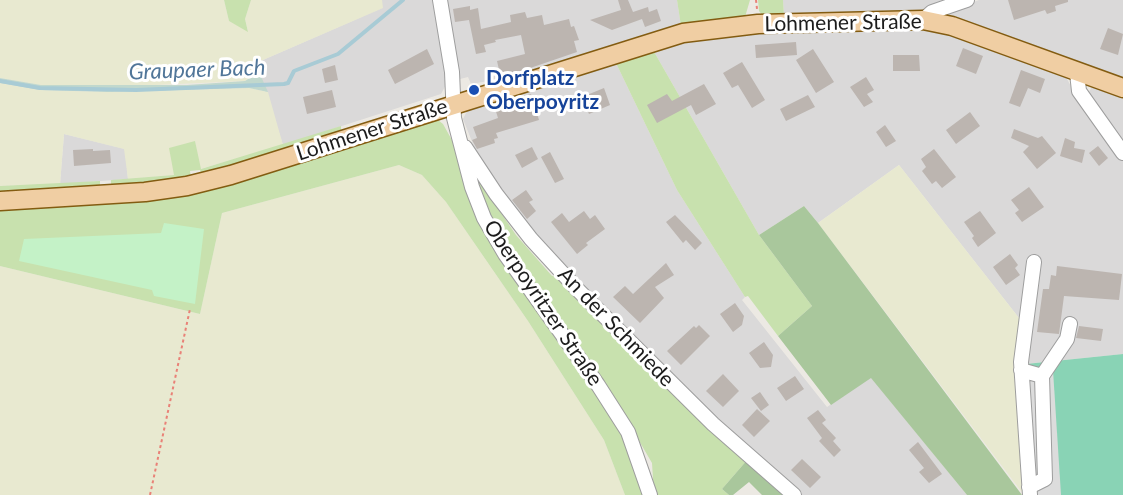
<!DOCTYPE html>
<meta charset="utf-8">
<style>
body{margin:0}
canvas{display:block;background:#ece9e3}
</style>
<canvas width="1123" height="495"></canvas>
<script>
const ctx = document.querySelector('canvas').getContext('2d');
ctx.lineJoin = 'round';
function fillPath(path, color) { ctx.fillStyle = color; ctx.fill(path, 'evenodd'); }
const poly = rows => new Path2D(rows.map(r => 'M' + r).join(''));
function trace(path, color, width, dash) { ctx.strokeStyle = color; ctx.lineWidth = width; ctx.lineCap = dash ? 'butt' : 'round'; ctx.setLineDash(dash || []); ctx.stroke(path); }
function label(font, color, halo, rows, align = 'center') {
  ctx.font = font + ' Lato,sans-serif'; ctx.lineWidth = 6; ctx.setLineDash([]); ctx.textBaseline = 'middle'; ctx.strokeStyle = halo; ctx.fillStyle = color; for (const [text, x, y, turn = 0] of rows) {
    ctx.save(); ctx.translate(x, y); ctx.rotate((+turn || 0) * Math.PI / 180); ctx.textAlign = isNaN(turn) ? turn : align; if (halo) ctx.strokeText(text, 0, 0); ctx.fillText(text, 0, 0); ctx.restore();
  }
}
const residential = poly([
 [382,0,677,0,681,26,496,84,494,80,471,84,468,77,460,79,458,70,446,72,447,83,441,94,283,145,256,63,382,8],
 [783,0,949,0,914,13,784,16],
 [979,0,1123,0,1123,83,945,17,943,14],
 [792,29,928,29,952,33,1066,77,1076,96,1088,93,1092,87,1123,97,1123,354,1026,364,1029,321,1019,318,899,165,818,223,804,206,759,235,653,50,684,39],
 [615,61,677,190,745,297,742,300,827,407,871,377,967,495,800,495,690,396,537,240,481,164,463,119,467,111],
 [64,134,125,149,128,179,60,184]
]);
const farmland = poly([
 [0,0,224,0,229,21,248,31,245,19,251,0,382,0,383,8,256,63,259,72,245,81,110,87,41,85,0,78],
 [0,83,40,90,108,92,249,88,268,92,283,145,200,169,195,141,174,175,128,179,124,149,64,134,60,184,0,186],
 [399,165,422,175,446,202,528,321,604,440,625,495,0,495,0,266,200,314,222,213],
 [899,165,1019,318,1017,364,1024,495,818,223]
]);
const grass = poly([
 [224,0,251,0,245,19,248,32,229,21],
 [677,0,750,0,745,17,681,26],
 [758,0,783,0,784,16,763,16,759,11],
 [653,50,759,235,812,306,778,336,748,296,745,297,677,190,615,61],
 [428,119,438,120,443,124,458,151,469,191,625,435,646,495,625,495,604,440,528,321,446,202,422,175,399,165,222,213,200,314,0,266,0,208,149,198],
 [341,126,341,133,202,175,200,170,190,171,191,178,111,187,111,180,174,175,169,148,195,141,201,169],
 [470,159,483,186,516,235,552,276,558,275,748,459,722,489,729,495,654,495,652,463,631,427,508,251,476,185],
 [100,181,100,188,0,194,0,186]
]);
const forest = poly([
 [804,206,818,223,1022,495,967,495,871,378,831,405,778,336,812,306,759,235],
 [748,459,788,495,762,495,749,482,733,495,729,495,722,489]
]);
const wetland = poly([
 [259,72,268,92,249,88,108,92,40,90,0,83,0,78,41,85,187,85,245,81]
]);
const park = poly([
 [164,223,204,229,195,304,154,296,152,290,19,261,24,239,161,233]
]);
const pitch = poly([
 [1123,354,1123,495,1035,495,1026,364]
]);
const parking = poly([
 [1053,370,1061,495,1037,495,1029,372]
]);
const stream = poly([
 [0,81,40,88,136,90,284,84,288,83,294,71,338,54,403,0]
]);
const building = poly([
 [618,0,628,0,633,12,648,7,649,12,657,9,661,21,645,27,642,19,612,30,590,20,621,10],
 [1008,0,1068,0,1068,2,1055,6,1056,11,1047,14,1045,10,1014,20],
 [470,6,470,10,478,8,481,29,511,22,510,15,525,12,527,18,542,15,544,25,569,19,571,27,574,26,579,40,574,41,577,52,501,78,497,61,525,54,521,35,495,40,496,42,484,45,486,52,476,54,469,20,455,22,453,9],
 [1108,28,1123,34,1118,55,1100,49],
 [796,42,797,55,756,58,755,45],
 [963,48,983,56,976,74,956,66],
 [427,49,434,64,395,84,388,70],
 [813,49,834,82,816,93,796,60],
 [893,55,919,55,920,71,893,71],
 [742,62,765,100,752,108,738,85,732,88,723,73],
 [335,65,338,80,325,83,322,69],
 [1021,70,1045,79,1040,93,1028,88,1020,107,1009,103],
 [866,77,874,90,867,94,873,102,864,107,850,87],
 [704,84,716,104,696,115,691,105,657,123,647,105,667,94,672,101],
 [604,88,610,105,589,114,582,97],
 [332,90,336,107,307,114,303,97],
 [531,94,539,120,496,133,498,138,494,139,495,143,477,149,472,140,477,138,473,127,498,118,494,105],
 [808,95,815,107,786,121,780,109],
 [970,112,980,126,956,144,946,130],
 [885,125,896,141,886,147,876,132],
 [1014,129,1038,138,1042,136,1056,153,1037,169,1023,152,1029,146,1011,138],
 [1065,138,1075,142,1074,148,1085,150,1082,163,1060,156],
 [1098,146,1108,158,1099,166,1089,153],
 [532,147,538,159,522,168,515,155],
 [93,149,93,151,110,150,111,163,74,166,73,150],
 [934,149,956,177,942,188,936,181,932,184,922,171,926,167,921,159],
 [550,152,564,179,555,183,541,157],
 [1029,187,1044,207,1022,222,1015,213,1019,210,1011,200],
 [526,190,533,200,529,202,536,211,527,219,512,200],
 [584,211,590,219,595,215,605,229,586,243,588,245,577,254,551,222,562,213,569,222],
 [980,211,996,233,978,247,972,238,974,236,964,222],
 [675,215,702,243,695,250,686,240,683,243,666,222],
 [1010,254,1018,265,1015,268,1020,275,1006,285,993,267],
 [666,263,674,275,655,287,664,298,640,323,613,297,625,286,633,294],
 [1057,266,1122,274,1119,300,1064,296,1059,334,1037,332,1043,289,1049,289,1051,275,1056,276],
 [735,303,744,316,742,325,733,332,720,314],
 [699,325,710,336,681,365,667,351,694,326,696,328],
 [1079,326,1103,329,1101,341,1076,338],
 [764,342,773,355,771,367,760,368,749,353],
 [723,374,739,391,723,407,706,391],
 [795,376,804,389,786,401,777,388],
 [760,392,769,405,761,411,751,398],
 [757,409,770,421,754,437,742,425],
 [818,410,826,420,822,423,836,438,833,441,841,450,834,457,819,441,822,438,807,418],
 [918,442,942,474,929,483,919,472,924,468,909,450],
 [802,459,821,477,810,488,791,470]
]);
const path = poly([
 [756,0,757,9],
 [150,495,190,309]
]);
const minor = poly([
 [440,0,452,72,454,118,472,187,484,218,505,254,598,385,628,432,650,495],
 [923,20,932,12,967,0],
 [1077,73,1079,91,1123,153],
 [465,147,496,194,531,239,578,290,713,424,794,495],
 [1021,370,1042,376,1045,479,1029,487],
 [1042,376,1067,339,1070,324],
 [1030,495,1021,362,1034,262]
]);
const major = poly([
 [0,201,145,192,187,186,231,175,683,33,758,24,923,20,952,26,1123,88]
]);
const markers = [
 [474,90,6,"#1a4fb4"]
];
const streetNames = [
 ["Lohmener Straße",843,23,-1],
 ["Lohmener Straße",372,130,-18],
 ["Oberpoyritzer Straße",543,303,56],
 ["An der Schmiede",616,327,46]
];
const transitNames = [
 ["Dorfplatz",486,78],
 ["Oberpoyritz",486,102]
];
const waterNames = [
 ["Graupaer Bach",197,70,-2]
];
fillPath(residential, '#dad9d9');
fillPath(farmland, '#e8e9d0');
fillPath(grass, '#c8e1ae');
fillPath(forest, '#a9c79c');
fillPath(wetland, '#c1d8cd');
fillPath(park, '#c4f2c7');
fillPath(pitch, '#89d3b5');
fillPath(parking, '#dcdcdc');
trace(stream, '#a8cbd5', 4);
fillPath(building, '#bcb5b0');
trace(minor, '#9d9d9d', 16);
trace(major, '#835c11', 21);
trace(path, '#e98177', 2, [3, 3]);
trace(minor, '#fff', 14);
trace(major, '#f0cea3', 18);
for (const [x, y, r, color] of markers) { const dot = new Path2D(); dot.arc(x, y, r, 0, 2 * Math.PI); ctx.fillStyle = color; ctx.fill(dot); trace(dot, '#fff', 2); }
label('21px', '#1c1c1c', '#fff', streetNames);
label('bold 21px', '#164399', '#fff', transitNames, 'left');
label('italic 22px', '#517699', '#fff', waterNames);
</script>
